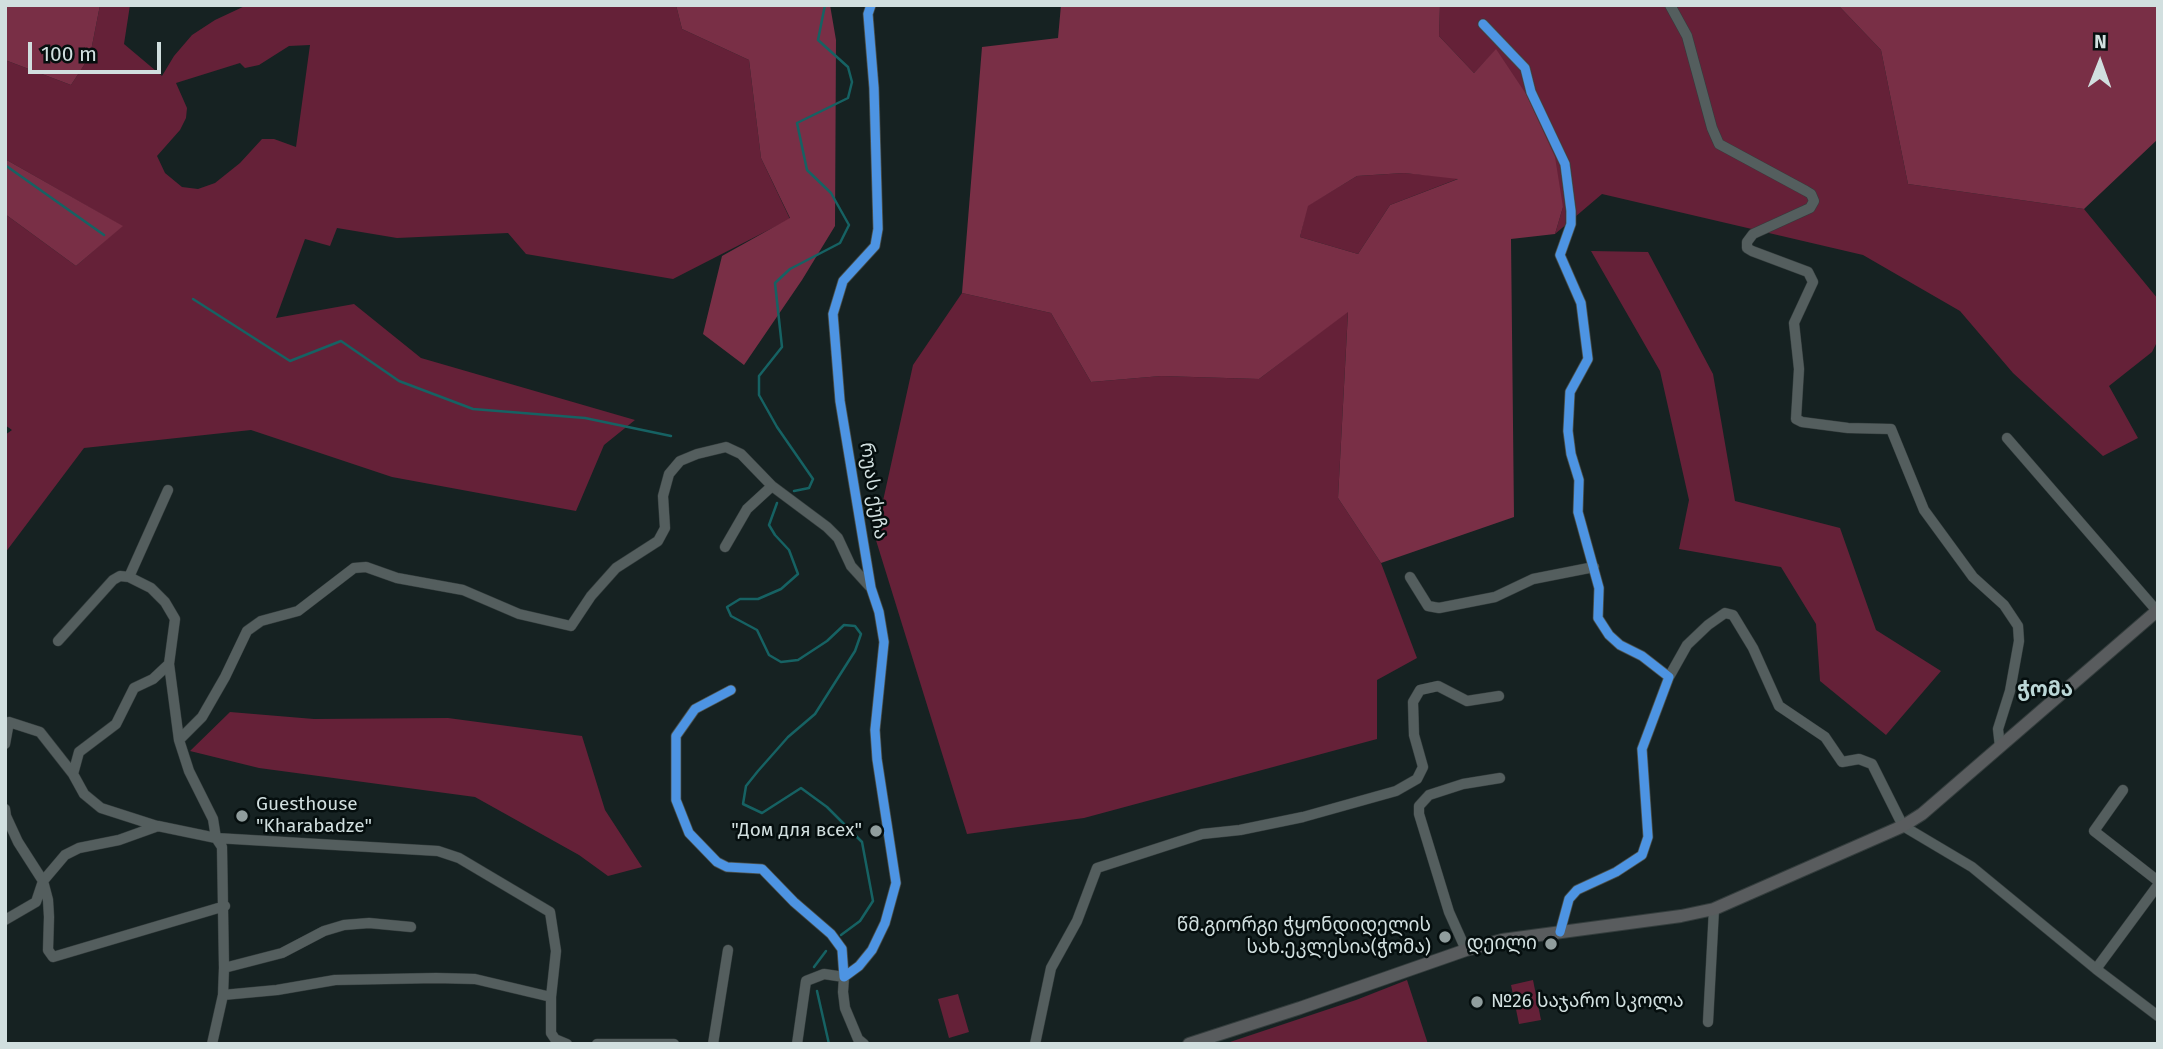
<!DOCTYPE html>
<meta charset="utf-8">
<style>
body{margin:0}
#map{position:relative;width:2163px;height:1049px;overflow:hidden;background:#162222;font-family:"Fira Sans",sans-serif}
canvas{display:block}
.frame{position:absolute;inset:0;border:7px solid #d1dfdf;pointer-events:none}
.north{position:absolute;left:2065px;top:28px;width:70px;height:70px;-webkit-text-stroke:5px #050e0e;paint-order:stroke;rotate:1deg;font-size:19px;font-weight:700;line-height:28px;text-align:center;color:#d1dfdf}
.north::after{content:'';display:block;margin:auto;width:24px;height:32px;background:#d1dfdf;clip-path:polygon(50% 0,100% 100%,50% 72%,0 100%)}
.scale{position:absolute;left:28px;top:42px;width:133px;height:32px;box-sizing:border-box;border:4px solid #d1dfdf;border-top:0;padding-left:9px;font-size:21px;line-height:24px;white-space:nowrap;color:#d1dfdf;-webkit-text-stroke:5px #050e0e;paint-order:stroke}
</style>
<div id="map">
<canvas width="2163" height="1049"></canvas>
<div class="frame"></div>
<div class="north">N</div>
<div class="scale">100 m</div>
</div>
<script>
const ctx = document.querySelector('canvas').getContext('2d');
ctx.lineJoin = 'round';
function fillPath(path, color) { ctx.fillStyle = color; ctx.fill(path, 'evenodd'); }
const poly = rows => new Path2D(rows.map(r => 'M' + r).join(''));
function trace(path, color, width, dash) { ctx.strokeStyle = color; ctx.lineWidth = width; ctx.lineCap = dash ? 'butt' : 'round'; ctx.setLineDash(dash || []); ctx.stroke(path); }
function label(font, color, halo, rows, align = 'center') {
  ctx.font = font + ' "Fira Sans","Noto Sans Georgian",sans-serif'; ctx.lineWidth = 5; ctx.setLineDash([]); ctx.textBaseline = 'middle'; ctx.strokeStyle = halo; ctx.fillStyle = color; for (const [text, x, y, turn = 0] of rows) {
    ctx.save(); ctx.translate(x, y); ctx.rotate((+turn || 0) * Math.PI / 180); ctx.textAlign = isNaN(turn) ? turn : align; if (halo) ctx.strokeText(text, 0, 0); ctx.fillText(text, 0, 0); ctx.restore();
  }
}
const green = poly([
 [100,5,130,5,124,44,162,76,174,56,192,35,215,20,247,5,676,5,682,29,749,60,761,158,790,219,673,279,526,254,508,233,397,238,337,228,330,246,305,239,276,318,354,304,421,358,635,420,604,445,576,511,392,477,251,430,84,448,5,553,5,435,12,430,5,425,5,214,76,266,122,226,5,159,5,60,71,85,90,56],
 [310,45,296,147,274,139,262,139,240,163,215,183,198,189,182,187,165,173,157,156,180,130,186,118,187,108,176,83,240,63,245,68,259,65,289,46],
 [1440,5,1838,5,1881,50,1908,184,2084,209,2158,299,2158,340,2152,352,2109,386,2138,438,2103,456,2013,373,1960,311,1863,255,1602,194,1555,234,1563,207,1496,50,1474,73,1439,36],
 [1404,173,1460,178,1390,205,1358,254,1300,237,1307,206,1357,176],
 [1591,251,1648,252,1713,374,1735,501,1840,528,1876,630,1941,671,1886,735,1820,681,1816,624,1781,567,1679,549,1689,500,1660,371],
 [962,293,1051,313,1091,382,1161,376,1259,379,1348,311,1338,498,1381,563,1417,658,1377,680,1377,739,1084,818,967,834,875,537,913,365],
 [230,712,314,719,448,718,582,736,605,810,642,867,608,876,579,855,475,797,259,768,190,751],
 [1407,980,1428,1044,1224,1044,1356,1000],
 [1533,980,1541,1020,1519,1024,1511,985],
 [958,994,969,1032,949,1038,938,999]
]);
const forest = poly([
 [5,5,100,5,90,56,71,85,5,60],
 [676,5,830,5,836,40,835,226,802,280,744,365,703,334,722,256,790,218,761,158,749,60,682,29],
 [1061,5,1440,5,1439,36,1474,73,1496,49,1526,94,1555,157,1563,207,1555,234,1511,239,1514,517,1381,563,1338,498,1348,312,1259,379,1161,376,1091,382,1051,313,962,293,982,47,1058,38],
 [1404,173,1458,179,1390,205,1358,254,1300,237,1308,206,1357,176],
 [1838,5,2158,5,2158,139,2084,209,1908,184,1881,50],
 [5,159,123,226,76,266,5,214]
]);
const stream = poly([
 [5,165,104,235],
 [193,299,290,361,341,341,399,381,473,409,585,418,671,436],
 [794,491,809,488,813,479,777,427,759,395,759,376,782,347,775,283,790,269,840,243,849,225,831,193,807,170,797,123,848,98,852,82,848,67,818,40,825,5],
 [777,503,769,525,775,535,789,550,798,574,781,589,758,599,740,599,727,607,731,616,757,630,769,655,781,662,798,660,827,641,844,625,855,626,861,634,855,651,815,714,788,737,758,771,746,786,743,804,762,813,801,788,827,807,862,842,873,901,860,921,841,935],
 [814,967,826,951],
 [817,991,829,1044]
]);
const minor = poly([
 [1670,5,1687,36,1712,128,1719,144,1806,191,1811,194,1814,201,1810,208,1753,234,1747,242,1747,248,1752,251,1808,272,1813,282,1794,323,1799,369,1796,419,1802,422,1848,428,1891,429,1924,510,1973,577,2004,605,2018,626,2019,641,2010,691,1998,729,2000,747],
 [1483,24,1525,68,1531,92,1565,164,1571,211,1571,224,1560,255,1581,303,1588,359,1570,392,1568,431,1571,454,1579,480,1578,512,1599,588,1598,618,1609,635,1620,645,1642,656,1669,677,1642,749,1648,837,1642,855,1616,872,1577,890,1569,899,1560,932],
 [2007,438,2157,611],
 [725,547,747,509,772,486],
 [129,577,151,588,165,602,175,619,169,664,179,740,189,771,213,819,216,838,222,847,224,968,223,995,212,1044],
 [1410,577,1428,606,1439,608,1495,597,1533,579,1594,567],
 [58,641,113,580,120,576,129,577,168,490],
 [1669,677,1687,645,1708,625,1725,613,1733,615,1753,648,1779,706,1825,737,1842,762,1859,759,1872,764,1903,826,1972,867,2096,969,2158,1016],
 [731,690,695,709,676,736,676,800,689,833,717,862,727,867,762,869,794,902,831,934,842,949,844,977,859,966,872,950,885,923,896,883,877,759,875,730,884,642,879,612,871,588,840,401,833,314,843,281,875,246,878,229,874,88,868,14,871,5],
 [179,740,202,717,225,677,247,631,261,621,298,611,354,568,366,567,397,578,463,590,519,614,571,626,591,596,616,568,658,541,665,528,663,496,669,474,680,461,697,454,726,447,741,454,772,486,827,527,838,538,851,566,871,588],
 [5,744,9,722,40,732,73,774,84,794,101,808,157,826],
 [73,774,79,752,116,724,134,688,153,679,169,664],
 [2123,790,2094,831,2158,881],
 [5,809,6,816,18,842,43,881,48,900,49,917,48,950,53,957,225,906],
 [5,920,36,902,43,881,65,855,79,848,119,840,158,826,216,838,438,851,459,858,550,912,556,951,551,997,551,1033,555,1039,567,1044],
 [1466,950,1449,912,1419,814,1419,806,1429,795,1463,784,1500,778],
 [224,968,282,953,324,931,344,925,369,923,411,927],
 [2096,969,2158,885],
 [223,995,277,990,335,980,436,978,475,979,551,997],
 [1708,1022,1714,909],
 [597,1044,674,1044],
 [713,1044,728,950],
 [797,1044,806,981,824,974,844,977,843,992,845,1008,858,1039,864,1044],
 [1035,1044,1051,968,1077,921,1097,868,1202,834,1240,830,1303,817,1396,791,1417,779,1423,767,1414,735,1413,702,1420,690,1438,686,1467,701,1499,696]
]);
const major = poly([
 [1189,1044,1300,1008,1466,950,1502,940,1681,916,1714,909,1903,826,1922,814,2158,610]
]);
const cycleway = poly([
 [1483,24,1525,68,1531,92,1565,164,1571,211,1571,224,1560,255,1581,303,1588,359,1570,392,1568,431,1571,454,1579,480,1578,512,1599,588,1598,618,1609,635,1620,645,1642,656,1669,677,1642,749,1648,837,1642,855,1616,872,1577,890,1569,899,1560,932],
 [731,690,695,709,676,736,676,800,689,833,717,862,727,867,762,869,794,902,831,934,842,949,844,977,859,966,872,950,885,923,896,883,877,759,875,730,884,642,879,612,871,588,840,401,833,314,843,281,875,246,878,229,874,88,868,14,871,5]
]);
const markers = [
 [242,816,7,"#909d9d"],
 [876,831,7,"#909d9d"],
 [1445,937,7,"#909d9d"],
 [1551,944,7,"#909d9d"],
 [1477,1002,7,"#909d9d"]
];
const streetNames = [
 ["რუას ქუჩა",873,491,81]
];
const poiNames = [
 ["Guesthouse",256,805,"left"],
 ["\"Kharabadze\"",256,827,"left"],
 ["\"Дом для всех\"",862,831],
 ["წმ.გიორგი ჭყონდიდელის",1431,926],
 ["სახ.ეკლესია(ჭომა)",1431,948],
 ["დეილი",1537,944],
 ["№26 საჯარო სკოლა",1491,1002,"left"]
];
const neighbourhoodNames = [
 ["ჭომა",2045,690]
];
fillPath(green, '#652138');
fillPath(forest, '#792f46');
trace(stream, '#166263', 2.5);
trace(minor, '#343d3d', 11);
trace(major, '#343d3d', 14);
trace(minor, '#545e5e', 10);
trace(major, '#595c5e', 12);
trace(cycleway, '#4d94e3', 9);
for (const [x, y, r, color] of markers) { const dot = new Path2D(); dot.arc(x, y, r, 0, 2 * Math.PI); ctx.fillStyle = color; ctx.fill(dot); trace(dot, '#050e0e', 2.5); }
label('19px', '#d1dfdf', '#050e0e', streetNames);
label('19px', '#d1dfdf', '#050e0e', poiNames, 'right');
label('bold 21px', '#bbd6d6', '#050e0e', neighbourhoodNames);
</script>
